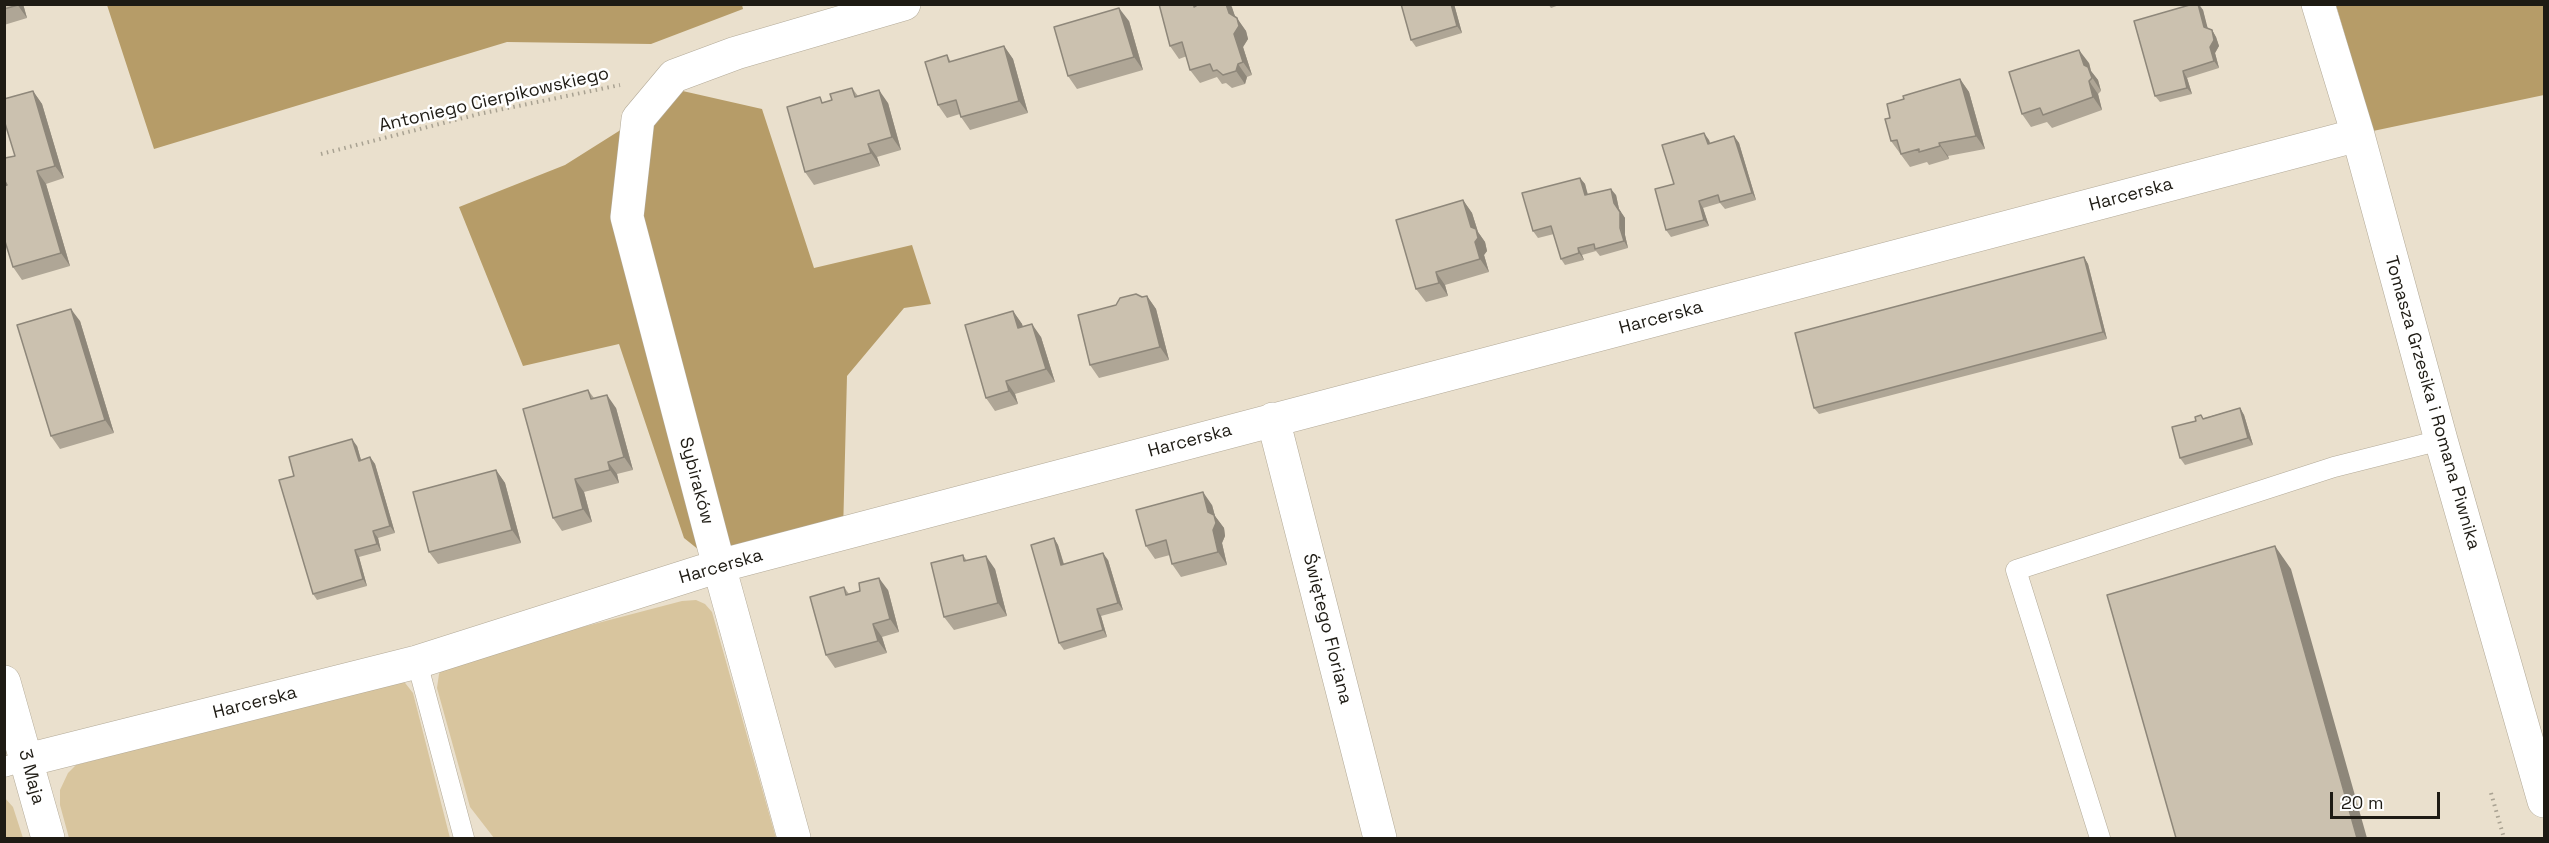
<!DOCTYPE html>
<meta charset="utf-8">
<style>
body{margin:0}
#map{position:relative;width:2549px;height:843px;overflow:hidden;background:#eae0cd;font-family:"Space Grotesk",sans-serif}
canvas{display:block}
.frame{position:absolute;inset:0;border:6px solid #1e1b14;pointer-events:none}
.scale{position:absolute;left:2330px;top:792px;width:110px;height:27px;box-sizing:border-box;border:3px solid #1e1b14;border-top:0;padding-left:8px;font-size:18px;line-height:21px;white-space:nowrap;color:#1e1b14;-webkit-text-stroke:4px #fff;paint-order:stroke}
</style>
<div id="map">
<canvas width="2549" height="843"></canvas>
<div class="frame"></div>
<div class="scale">20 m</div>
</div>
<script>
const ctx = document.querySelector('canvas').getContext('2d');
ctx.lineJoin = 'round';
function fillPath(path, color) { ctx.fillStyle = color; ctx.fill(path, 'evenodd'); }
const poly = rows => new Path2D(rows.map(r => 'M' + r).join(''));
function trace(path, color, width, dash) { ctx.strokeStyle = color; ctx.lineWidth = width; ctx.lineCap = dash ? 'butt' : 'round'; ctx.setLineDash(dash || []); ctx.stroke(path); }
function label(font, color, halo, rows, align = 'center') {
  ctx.font = font + ' "Space Grotesk",sans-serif'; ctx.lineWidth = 5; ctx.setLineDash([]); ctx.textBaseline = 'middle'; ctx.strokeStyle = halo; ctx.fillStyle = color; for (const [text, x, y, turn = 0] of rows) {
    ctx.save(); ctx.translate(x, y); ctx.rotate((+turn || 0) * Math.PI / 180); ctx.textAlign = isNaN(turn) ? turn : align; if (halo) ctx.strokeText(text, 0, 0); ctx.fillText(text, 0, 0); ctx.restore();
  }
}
const green = poly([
 [696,600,705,604,712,612,776,838,494,838,470,807,437,688,439,674,445,663,682,601],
 [402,679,413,693,450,838,69,838,60,805,60,790,68,773,76,765],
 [4,797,13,807,23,838,6,838]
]);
const forest = poly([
 [742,5,743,9,651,44,507,42,154,149,107,5],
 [2336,5,2544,5,2544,95,2373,131],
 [665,87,762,109,814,268,912,245,931,304,904,308,847,376,843,533,719,566,684,538,619,344,523,366,459,207,565,165,638,119]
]);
const path = poly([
 [321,154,479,114,620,85],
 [2491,793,2504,838]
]);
const lane = poly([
 [417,662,464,838],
 [4,767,27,760],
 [2100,838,2016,570,2334,467,2441,440]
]);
const street = poly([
 [2318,4,2358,135,2441,440,2544,801],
 [1273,419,1380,838],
 [4,682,48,838],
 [27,760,417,662,719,566,2358,135],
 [794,838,719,566,627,217,638,119,674,76,736,53,904,4]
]);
const wall = poly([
 [4,4,23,4,27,18,4,25],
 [1159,4,1230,4,1236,18,1246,31,1248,39,1243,47,1252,75,1247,77,1245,84,1232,88,1226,83,1222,84,1217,77,1200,83,1190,70,1187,56,1179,59,1170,46],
 [1454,4,1462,33,1416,47,1411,40],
 [1548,4,1562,4,1551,8],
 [2193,4,2199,4,2203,10,2207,28,2212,30,2216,37,2219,46,2215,53,2219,68,2187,78,2192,94,2160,102,2155,96],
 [1129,21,1143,70,1077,89,1068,76],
 [1004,46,1013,59,1028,113,970,130,961,117,960,114,947,118,938,105,947,55,951,62],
 [2089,63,2091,71,2098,80,2101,91,2098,94,2102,110,2052,128,2047,122,2031,127,2022,114],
 [1960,79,1969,92,1985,149,1948,156,1949,159,1929,165,1927,162,1910,167,1891,141,1890,118,1904,99],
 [852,88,858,96,888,103,901,150,877,157,880,166,814,185,805,172,824,102,832,100],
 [33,91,42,104,64,178,46,184,70,266,22,280,13,267,7,185],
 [1734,136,1739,143,1756,200,1725,209,1720,203,1703,208,1709,226,1671,237,1666,230,1674,184,1709,140,1710,143],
 [1580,178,1585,184,1587,195,1616,195,1619,209,1625,218,1625,235,1628,248,1600,256,1596,251,1582,255,1584,260,1565,265,1561,259,1554,234,1538,238,1533,231],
 [1463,200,1472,213,1478,232,1485,242,1487,251,1484,255,1489,272,1445,285,1448,296,1426,302,1416,289],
 [2084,257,2088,264,2107,339,1819,414,1814,408],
 [1147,296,1156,309,1169,360,1099,378,1090,365,1142,297],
 [1013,311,1022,324,1023,327,1041,337,1055,382,1015,394,1018,404,995,411,986,398],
 [80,321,114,433,60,449,51,436],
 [588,390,594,398,616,408,633,470,617,474,619,483,584,492,592,522,562,531,553,518],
 [2240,408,2244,415,2253,445,2185,465,2180,458,2204,418],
 [357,446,361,460,370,457,375,464,395,533,378,538,381,551,359,557,367,586,317,600,313,594,294,476],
 [496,470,505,483,521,543,438,564,429,552],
 [1212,505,1215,516,1224,528,1225,536,1222,543,1227,565,1181,577,1172,564,1170,555,1155,559,1146,546],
 [1054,538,1058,545,1064,564,1108,560,1123,610,1101,616,1107,637,1064,650,1059,643],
 [963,555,967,561,995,569,1007,616,954,630,944,617],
 [844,587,849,594,860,591,888,590,899,632,882,637,887,653,835,668,826,655]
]);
const shadedWall = poly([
 [17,4,23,4,27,18],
 [1226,4,1230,4,1232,7,1238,26,1229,13],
 [1451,4,1454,4,1462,33,1457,26],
 [2198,4,2203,10,2209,33,2204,27],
 [1119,8,1129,21,1143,70,1134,57],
 [1237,18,1246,31,1248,39,1243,47,1252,75,1243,62,1234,34],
 [2212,30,2216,37,2219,46,2215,53,2219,68,2214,61,2210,47],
 [1004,46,1013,59,1028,113,1019,101],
 [2079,50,2089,63,2091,71,2098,80,2101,91,2084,65],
 [1238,64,1247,77,1245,84,1236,71],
 [2183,71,2187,78,2192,94,2187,88],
 [1960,79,1969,92,1985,149,1976,136],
 [2089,81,2098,94,2102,110,2093,97],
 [879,90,888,103,901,150,892,137],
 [33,91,42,104,64,178,55,166],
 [1704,133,1709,140,1712,151,1708,144],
 [1734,136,1739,143,1756,200,1752,193],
 [1939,143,1948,156,1949,159,1940,146],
 [868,144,877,157,880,166,871,153],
 [37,171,46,184,70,266,61,253],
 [1580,178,1585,184,1590,202,1585,195],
 [1611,189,1616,195,1619,209,1625,218,1625,235,1628,248,1624,241],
 [1463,200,1472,213,1478,232,1485,242,1487,251,1484,255,1489,272,1480,259],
 [1699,201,1703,208,1709,226,1704,220],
 [1578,248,1582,255,1584,260,1579,253],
 [2084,257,2088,264,2107,339,2103,332],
 [1436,272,1445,285,1448,296,1439,283],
 [1147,296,1156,309,1169,360,1160,347],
 [71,309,80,321,114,433,105,420],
 [1013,311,1022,324,1027,341,1018,328],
 [1032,324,1041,337,1055,382,1046,369],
 [1006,381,1015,394,1018,404,1009,391],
 [607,395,616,408,633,470,624,457],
 [2240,408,2244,415,2253,445,2248,438],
 [352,439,357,446,363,467,359,461],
 [370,457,375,464,395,533,390,526],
 [608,462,617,474,619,483,610,470],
 [496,470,505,483,521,543,512,530],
 [575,479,584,492,592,522,583,509],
 [1203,492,1212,505,1215,516,1224,528,1225,536,1222,543,1227,565,1218,552],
 [373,531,378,538,381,551,377,544],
 [1054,538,1058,545,1066,572,1061,565],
 [2275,546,2291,569,2367,838,2357,838],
 [355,550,359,557,367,586,363,579],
 [1103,553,1108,560,1123,610,1118,603],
 [986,556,995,569,1007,616,998,603],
 [879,578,888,590,899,632,890,619],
 [1097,609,1101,616,1107,637,1103,630],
 [873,624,882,637,887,653,878,641]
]);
const building = poly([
 [4,4,17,4,18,5,4,9,4,4],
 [1159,4,1194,4,1194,7,1199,4,1226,4,1229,13,1237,18,1239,26,1234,34,1243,62,1238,64,1236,71,1223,75,1217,70,1213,71,1210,64,1190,70,1182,42,1170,46,1159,4],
 [1401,4,1451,4,1457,26,1411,40,1401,4],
 [2193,4,2198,4,2204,27,2212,30,2214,40,2210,47,2214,61,2183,71,2187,88,2155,96,2134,21,2193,4],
 [1119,8,1134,57,1068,76,1054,27,1119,8],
 [1004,46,1019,101,961,117,956,100,938,105,925,62,947,55,949,62,1004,46],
 [2079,50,2084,65,2088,67,2092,78,2089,81,2093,97,2043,115,2040,108,2022,114,2009,72,2079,50],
 [1960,79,1976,136,1939,143,1940,146,1919,152,1919,149,1901,154,1897,140,1891,141,1885,119,1890,118,1887,104,1904,99,1903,96,1960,79],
 [852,88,855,97,879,90,892,137,868,144,871,153,805,172,787,107,820,97,822,103,832,100,830,94,852,88],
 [33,91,55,166,37,171,61,253,13,267,4,238,4,186,7,185,4,179,4,161,5,158,15,156,4,120,4,99,33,91],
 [1704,133,1708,144,1734,136,1752,193,1720,202,1718,195,1699,201,1704,220,1666,230,1655,189,1674,184,1662,145,1704,133],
 [1580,178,1585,195,1611,189,1614,203,1620,212,1620,228,1624,241,1595,249,1594,244,1578,248,1579,253,1561,259,1551,226,1533,231,1522,193,1580,178],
 [1463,200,1471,227,1476,229,1478,238,1475,242,1480,259,1436,272,1439,283,1416,289,1396,220,1463,200],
 [2084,257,2103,332,1814,408,1795,333,2084,257],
 [1136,294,1142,297,1147,296,1160,347,1090,365,1078,315,1116,305,1120,298,1136,294],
 [71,309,105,420,51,436,17,325,71,309],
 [1013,311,1018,328,1032,324,1046,369,1006,381,1009,391,986,398,965,325,1013,311],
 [588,390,591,399,607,395,624,457,608,462,610,470,575,479,583,509,553,518,523,409,588,390],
 [2240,408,2248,438,2180,458,2172,427,2196,421,2195,417,2201,415,2203,419,2240,408],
 [352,439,359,461,370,457,390,526,373,531,377,544,355,550,363,579,313,594,279,480,294,476,289,457,352,439],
 [496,470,512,530,429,552,413,492,496,470],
 [1203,492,1208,512,1214,515,1216,523,1213,530,1218,552,1172,564,1166,540,1146,546,1136,510,1203,492],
 [1054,538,1061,565,1103,553,1118,603,1097,609,1103,630,1059,643,1031,545,1054,538],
 [2275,546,2357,838,2176,838,2107,595,2275,546],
 [963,555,964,561,986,556,998,603,944,617,931,563,963,555],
 [879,578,890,619,873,624,878,641,826,655,810,597,844,587,846,595,860,591,859,583,879,578]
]);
const streetNames = [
 ["Antoniego Cierpikowskiego",494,100,-13],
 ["Harcerska",2131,195,-15],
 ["Harcerska",1661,318,-15],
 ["Tomasza Grzesika i Romana Piwnika",2432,403,74],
 ["Harcerska",1190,441,-15],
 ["Sybiraków",696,481,75],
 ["Harcerska",721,567,-16],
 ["Świętego Floriana",1327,629,76],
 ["Harcerska",255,703,-14],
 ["3 Maja",31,777,75]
];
fillPath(green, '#d8c59e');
fillPath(forest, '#b69c68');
trace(lane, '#b3aa98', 21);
trace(street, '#b3aa98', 34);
trace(path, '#a9a292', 4, [1.5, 4.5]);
trace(lane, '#fff', 20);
trace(street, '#fff', 33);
fillPath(wall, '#afa696');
fillPath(shadedWall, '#8e877a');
fillPath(building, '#cbc1af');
trace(building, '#8e877a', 1.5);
label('18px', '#1e1b14', '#fff', streetNames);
</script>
